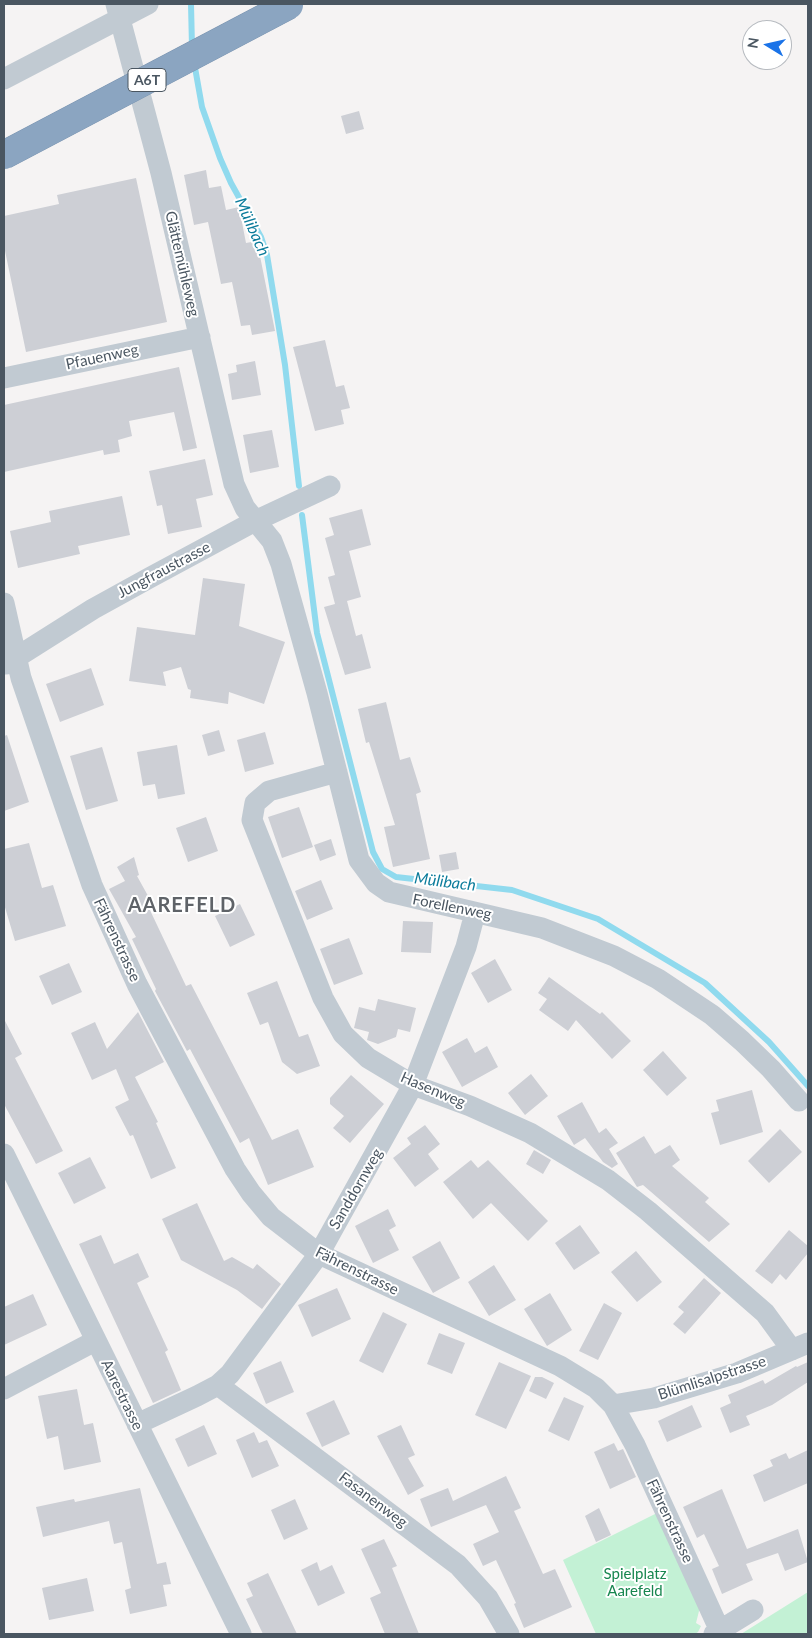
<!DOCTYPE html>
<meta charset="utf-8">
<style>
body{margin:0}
#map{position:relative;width:812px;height:1638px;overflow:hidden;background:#f5f3f3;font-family:Lato,sans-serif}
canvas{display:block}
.frame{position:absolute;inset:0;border:5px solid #4a5661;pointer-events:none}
.north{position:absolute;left:742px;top:20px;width:50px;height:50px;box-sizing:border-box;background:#fff;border:1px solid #b7bbc0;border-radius:50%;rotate:279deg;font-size:14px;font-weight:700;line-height:20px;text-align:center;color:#4a5661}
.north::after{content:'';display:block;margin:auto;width:18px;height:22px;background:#1a73e8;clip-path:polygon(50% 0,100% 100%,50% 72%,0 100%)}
</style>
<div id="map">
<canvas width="812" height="1638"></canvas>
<div class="frame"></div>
<div class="north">N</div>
</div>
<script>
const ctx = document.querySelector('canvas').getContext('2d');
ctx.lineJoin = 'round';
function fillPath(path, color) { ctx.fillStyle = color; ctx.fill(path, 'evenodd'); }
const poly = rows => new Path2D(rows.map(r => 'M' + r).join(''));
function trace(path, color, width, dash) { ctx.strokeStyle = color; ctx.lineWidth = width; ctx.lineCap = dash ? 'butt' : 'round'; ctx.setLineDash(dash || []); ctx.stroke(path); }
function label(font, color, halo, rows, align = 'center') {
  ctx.font = font + ' Lato,sans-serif'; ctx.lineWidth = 4; ctx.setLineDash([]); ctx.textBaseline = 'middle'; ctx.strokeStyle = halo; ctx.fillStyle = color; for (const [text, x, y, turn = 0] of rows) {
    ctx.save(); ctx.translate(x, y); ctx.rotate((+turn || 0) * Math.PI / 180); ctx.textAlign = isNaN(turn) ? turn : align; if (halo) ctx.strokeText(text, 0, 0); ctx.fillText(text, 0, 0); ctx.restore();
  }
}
const green = poly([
 [661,1511,704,1608,699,1611,696,1623,701,1626,698,1632,695,1634,596,1634,563,1560],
 [808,1592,808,1634,741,1634]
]);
const stream = poly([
 [191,4,192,47],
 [194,62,202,107,220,158,231,183,261,237,267,255,285,365,299,486],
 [302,515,317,633,373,852,382,869,396,877,512,890,598,919,705,983,769,1042,808,1086]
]);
const building = poly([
 [359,111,364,129,346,134,341,116],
 [206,170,209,188,221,186,226,210,239,207,246,243,257,241,275,331,252,335,250,325,241,326,232,282,221,284,208,222,194,225,184,175],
 [136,178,167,322,26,352,4,246,4,216,59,204,57,195],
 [325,340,336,387,344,385,350,408,341,410,344,424,315,431,293,347],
 [255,361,261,395,232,400,228,374,237,372,236,365],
 [179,367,197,448,183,451,174,412,129,421,132,436,118,440,120,452,104,455,103,450,4,472,4,405],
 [272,430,279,467,250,473,243,435],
 [205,459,213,495,196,499,202,527,168,534,162,505,157,506,149,471],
 [122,496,130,535,78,546,80,554,18,568,10,531,51,522,49,511],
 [362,509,371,545,349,551,361,597,347,601,356,636,362,634,371,668,345,675,324,607,335,604,328,577,335,575,325,538,334,535,329,518],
 [203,578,245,584,239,626,285,642,264,704,229,692,228,704,190,698,191,690,188,689,181,667,163,672,166,686,129,681,137,627,195,635],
 [91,668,104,705,60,722,46,684],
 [386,702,400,760,410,757,421,792,416,794,430,859,393,867,384,827,395,825,369,742,366,743,358,709],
 [219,730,225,751,208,756,202,735],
 [265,732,274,764,245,772,237,740],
 [7,735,29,802,4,811,4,736],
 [177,745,185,794,158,799,155,784,143,786,137,752],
 [102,747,118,801,86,810,70,756],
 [299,807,313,847,282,858,268,817],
 [206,817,218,851,188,862,176,828],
 [331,839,336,855,320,861,314,845],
 [29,843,42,888,53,885,66,926,15,941,4,904,4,849],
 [456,852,459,869,442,872,439,855],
 [134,857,139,875,137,876,152,903,148,906,186,986,191,984,272,1140,298,1129,314,1167,268,1185,249,1138,240,1143,190,1049,187,1051,155,991,156,989,132,939,136,937,109,889,125,881,117,867],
 [321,880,333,909,307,920,295,891],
 [240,904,255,935,230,947,215,916],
 [403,921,433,922,431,953,401,952],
 [349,938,363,974,334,985,320,949],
 [495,959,512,990,488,1003,471,973],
 [69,963,82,992,52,1005,39,976],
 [549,977,600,1014,602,1012,631,1041,612,1059,576,1020,568,1031,539,1010,547,999,538,993],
 [277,981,299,1037,308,1034,320,1066,297,1074,282,1062,268,1022,260,1025,247,993],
 [378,999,416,1008,410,1032,398,1029,396,1037,378,1044,367,1040,369,1032,354,1028,359,1007,375,1011],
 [138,1012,164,1062,135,1077,158,1122,156,1123,176,1168,151,1179,133,1135,130,1136,115,1107,129,1100,116,1069,92,1080,71,1033,95,1022,107,1049],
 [4,1019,22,1054,15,1058,63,1151,36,1164,4,1104],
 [467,1038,475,1053,487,1046,498,1067,462,1087,442,1052],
 [663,1051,687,1078,667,1096,643,1070],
 [531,1074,548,1096,525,1115,508,1093],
 [351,1075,384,1104,350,1143,333,1128,344,1116,330,1104,330,1098],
 [752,1090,763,1132,720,1145,711,1113,719,1111,716,1100],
 [582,1102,599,1133,606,1128,618,1143,609,1149,618,1164,612,1168,603,1162,585,1138,574,1145,557,1116],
 [425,1125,440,1144,428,1154,439,1169,415,1187,393,1158,411,1144,407,1138],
 [780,1129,802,1152,769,1183,748,1161],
 [644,1136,655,1154,670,1145,680,1160,672,1166,709,1198,705,1202,730,1224,709,1242,643,1185,637,1187,616,1153],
 [534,1150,551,1160,543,1174,526,1164],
 [90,1157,106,1188,74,1204,58,1173],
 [471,1160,478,1168,488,1160,548,1221,528,1241,491,1203,473,1219,443,1182],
 [197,1203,224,1261,232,1257,253,1269,257,1264,281,1284,262,1309,237,1290,181,1260,162,1219],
 [388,1209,396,1226,389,1230,399,1250,373,1263,355,1226],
 [580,1225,600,1253,574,1270,555,1243],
 [789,1230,808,1246,808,1253,786,1280,780,1274,772,1284,755,1271],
 [101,1235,114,1264,138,1253,149,1277,137,1283,168,1350,165,1352,181,1390,153,1403,79,1244],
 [440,1241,460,1278,433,1293,412,1257],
 [636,1251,662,1282,637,1302,611,1272],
 [494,1265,516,1300,489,1316,468,1282],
 [704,1278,721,1293,685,1334,673,1324,684,1312,678,1307],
 [337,1288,351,1319,312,1337,298,1305],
 [550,1293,572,1330,547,1346,524,1309],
 [33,1294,47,1325,4,1345,4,1307],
 [604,1303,622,1313,598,1360,579,1351],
 [383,1312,407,1324,383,1373,359,1361],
 [439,1333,465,1343,452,1374,427,1364],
 [281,1361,294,1392,266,1404,253,1373],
 [499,1362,531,1376,506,1429,475,1415],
 [808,1362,808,1382,772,1405,746,1416,750,1425,730,1433,720,1408,731,1403,728,1395,763,1380,765,1384,796,1366,797,1367],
 [535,1377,542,1377,554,1383,546,1399,529,1391],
 [77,1389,84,1425,93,1423,101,1462,64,1470,58,1436,47,1439,38,1396],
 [564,1397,584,1406,569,1441,548,1431],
 [334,1400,350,1434,322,1447,306,1413],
 [692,1405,702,1427,667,1442,658,1421],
 [204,1425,217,1454,188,1467,175,1439],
 [401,1425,415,1455,408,1458,424,1486,408,1495,377,1436],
 [254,1432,259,1443,267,1440,279,1466,252,1478,236,1440],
 [614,1443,618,1451,623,1449,636,1477,610,1489,594,1452],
 [808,1450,808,1483,764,1502,753,1475,773,1466,770,1460,786,1453,789,1459],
 [506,1476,521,1508,514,1511,543,1574,555,1569,572,1607,524,1628,514,1604,516,1603,496,1560,483,1566,473,1544,499,1532,486,1505,431,1527,420,1499,448,1488,453,1501],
 [140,1488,157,1564,166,1562,171,1584,163,1585,167,1606,130,1614,125,1590,131,1588,122,1542,114,1544,109,1521,43,1537,36,1507,74,1499,75,1502],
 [722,1489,747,1549,798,1529,808,1562,785,1571,778,1553,746,1564,753,1580,722,1594,712,1569,719,1566,704,1534,697,1538,683,1507],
 [295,1499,308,1529,284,1540,271,1510],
 [599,1508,611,1535,596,1542,585,1516],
 [384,1539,397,1566,392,1568,419,1634,385,1634,370,1598,381,1593,361,1549],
 [317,1562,320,1571,332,1565,345,1593,318,1606,301,1570],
 [268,1573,297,1634,263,1634,246,1599,253,1596,247,1583],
 [87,1578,94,1611,49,1620,42,1588]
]);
const minor = poly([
 [116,4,161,173,234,484,245,508,272,541,281,564,317,693,359,860,376,883,389,892,542,928,614,956,658,979,712,1015,742,1041,771,1069,799,1101],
 [4,79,148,4],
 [4,378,200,337],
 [4,603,21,678,92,885,137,984,235,1169,251,1193,271,1217,319,1254,560,1366,596,1388,613,1405,635,1445,720,1631],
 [6,664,93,609,151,577,255,521,330,486],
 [337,772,269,791,255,803,252,820,323,998,343,1034,368,1058,413,1085,470,1106,530,1133,608,1180,648,1211,765,1313,792,1350],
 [4,1154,241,1634],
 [218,1385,458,1565,488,1598,509,1634],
 [4,1389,95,1341],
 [613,1405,654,1398,737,1373,808,1343],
 [137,1424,197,1396,218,1385,230,1374,319,1254,413,1085,466,947,475,913],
 [714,1634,753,1610]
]);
const highwayBridge = poly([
 [4,155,289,5]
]);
const shields = [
 [147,80,38]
];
const shieldNames = [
 ["A6T",147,80]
];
const streetNames = [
 ["Glättemühleweg",182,264,77],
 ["Pfauenweg",102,357,-12],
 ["Jungfraustrasse",164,570,-28],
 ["Forellenweg",452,907,11],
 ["Fährenstrasse",117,940,65],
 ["Hasenweg",433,1090,23],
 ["Sanddornweg",356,1189,-60],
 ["Fährenstrasse",357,1271,26],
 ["Blümlisalpstrasse",712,1378,-18],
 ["Aarestrasse",122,1395,64],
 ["Fasanenweg",373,1500,37],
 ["Fährenstrasse",670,1521,65]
];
const parkNames = [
 ["Spielplatz",635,1574],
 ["Aarefeld",635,1591]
];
const waterNames = [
 ["Mülibach",252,227,66],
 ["Mülibach",445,882,7]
];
const districtNames = [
 ["AAREFELD",182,906]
];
fillPath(green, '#c3f1d5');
trace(stream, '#90daee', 6);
fillPath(building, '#cdcfd5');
trace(minor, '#c1cad2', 21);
trace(highwayBridge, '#7690ad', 29, []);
trace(highwayBridge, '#8ba5c1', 28);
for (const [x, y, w] of shields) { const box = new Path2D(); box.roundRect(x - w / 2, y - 11.5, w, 23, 4); ctx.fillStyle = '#fff'; ctx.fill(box); trace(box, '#4a5661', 1); }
label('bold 14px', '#4a5661', null, shieldNames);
label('15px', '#4a5661', '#fff', streetNames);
label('15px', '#17864f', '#fff', parkNames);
label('italic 16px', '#0c7c9b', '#fff', waterNames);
ctx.letterSpacing = '1px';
label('bold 20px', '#5f6368', '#fff', districtNames);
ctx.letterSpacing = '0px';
</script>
